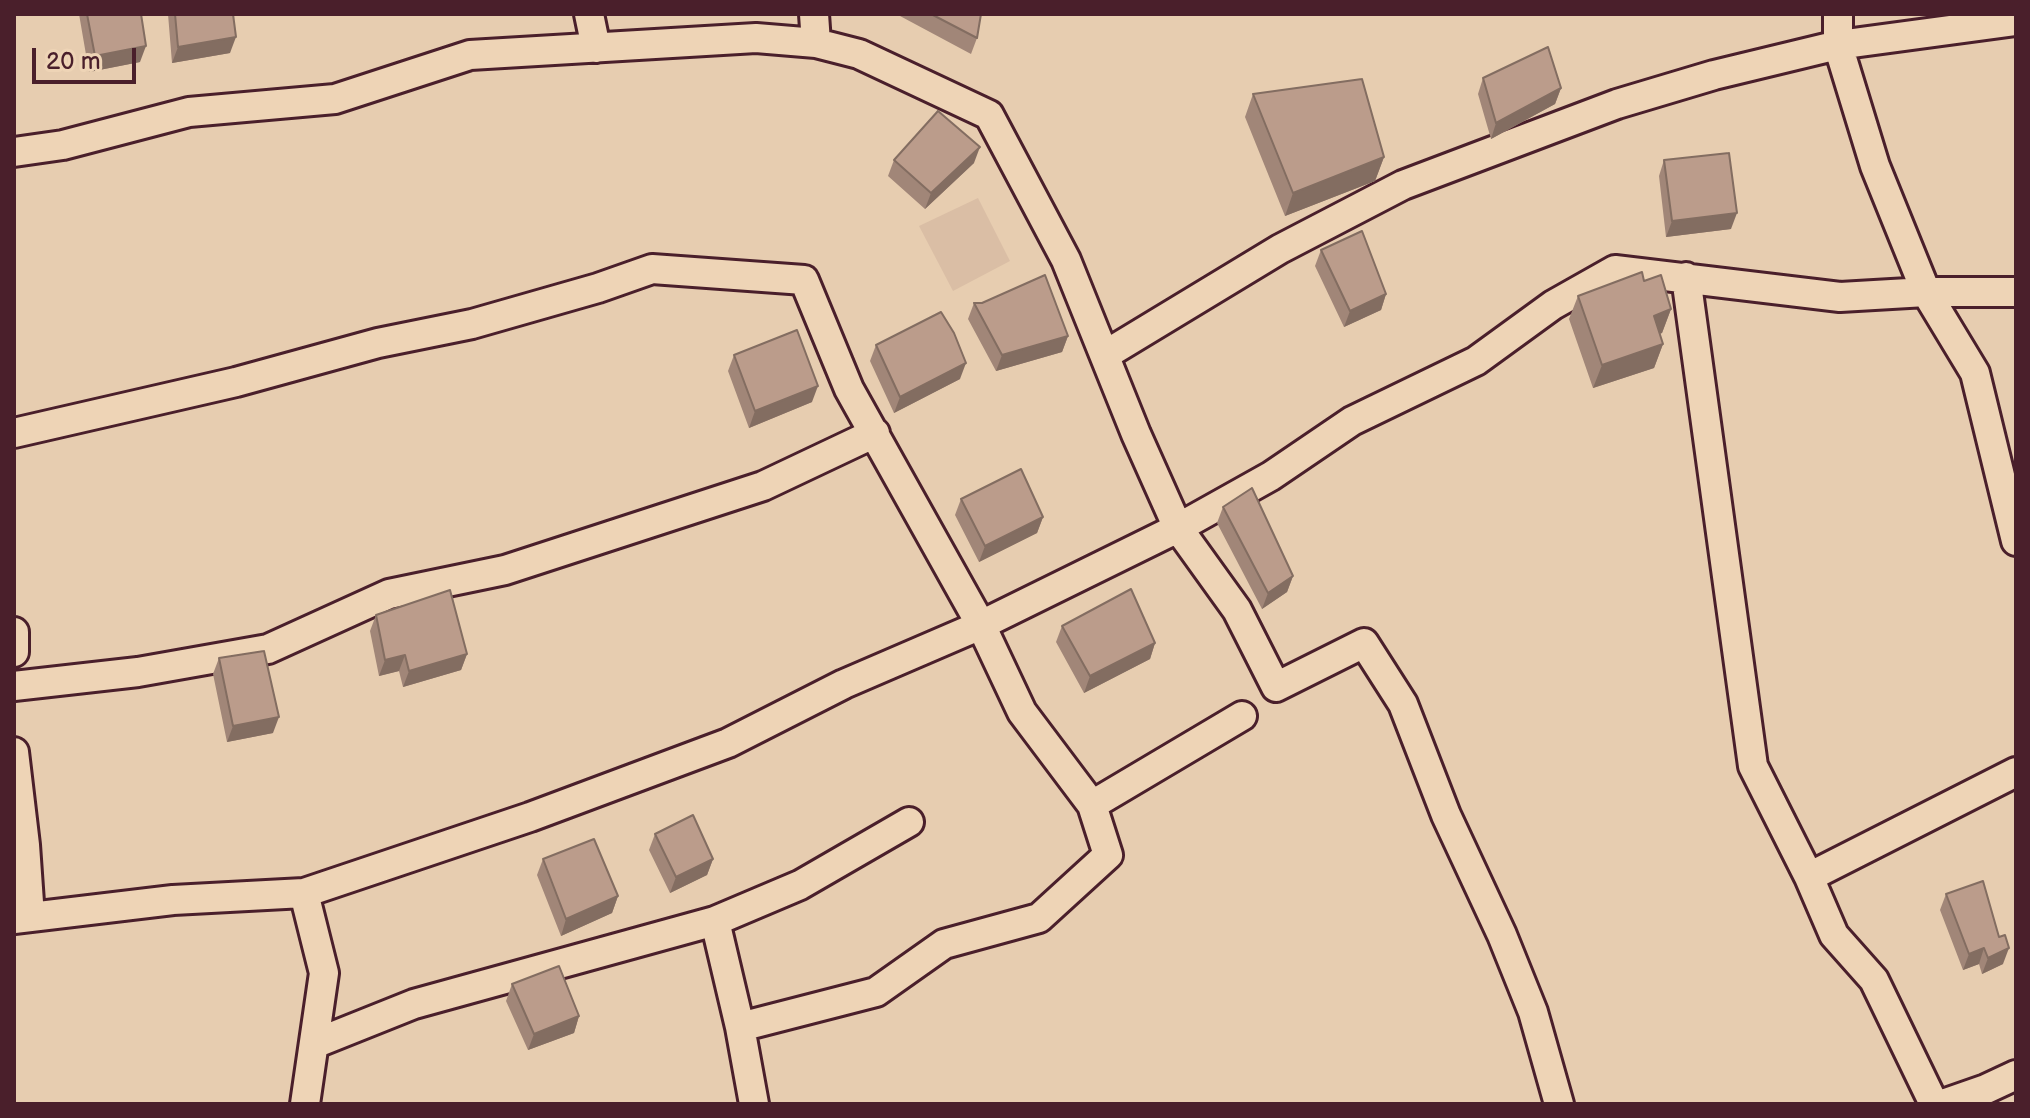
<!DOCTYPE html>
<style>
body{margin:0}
#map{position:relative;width:2030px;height:1118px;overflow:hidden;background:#e7cdb0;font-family:"Balsamiq Sans",sans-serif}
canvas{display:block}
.frame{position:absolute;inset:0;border:16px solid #4a1f2b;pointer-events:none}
.scale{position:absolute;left:32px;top:48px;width:104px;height:36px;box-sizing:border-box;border:4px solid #4a1f2b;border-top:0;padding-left:10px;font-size:24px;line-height:28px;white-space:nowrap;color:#4a1f2b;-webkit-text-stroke:6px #eed4b6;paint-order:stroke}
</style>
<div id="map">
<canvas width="2030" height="1118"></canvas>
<div class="frame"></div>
<div class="scale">20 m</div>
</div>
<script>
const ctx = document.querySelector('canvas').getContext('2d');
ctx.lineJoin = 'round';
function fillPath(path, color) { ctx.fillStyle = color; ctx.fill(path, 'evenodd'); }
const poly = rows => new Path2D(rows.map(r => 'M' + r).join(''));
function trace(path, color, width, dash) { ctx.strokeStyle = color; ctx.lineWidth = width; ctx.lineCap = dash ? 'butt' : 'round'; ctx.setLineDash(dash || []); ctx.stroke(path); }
const built = poly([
 [978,198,1010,261,953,291,919,226]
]);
const street = poly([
 [589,14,596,48],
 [814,14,816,43],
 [1838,14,1838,45,1875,166,1926,292,1975,373,2016,541],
 [14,152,63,145,189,112,335,99,470,55,756,38,816,43,859,54,989,115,1066,260,1136,434,1178,528,1237,610,1276,687,1364,643,1403,704,1446,815,1502,935,1533,1012,1559,1104],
 [1686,277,1753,766,1809,877,1834,935,1874,980,1934,1104],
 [1105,355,1280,249,1403,185,1617,104,1714,75,1838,45,2016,21],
 [14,433,236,382,378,343,472,324,598,288,652,269,804,280,849,389,981,625,1022,712,1092,805,1108,855,1039,918,944,944,876,992,740,1027],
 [14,632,14,652],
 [14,686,138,672,268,649,389,594,505,570,763,486,875,433],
 [14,752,25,845,30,917],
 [1092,805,1242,716],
 [1809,877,2016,772],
 [304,893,324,973,305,1104],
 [14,919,173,900,304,893,530,817,728,743,844,684,981,625,1178,528,1271,476,1352,421,1476,361,1553,305,1615,270,1840,297,1926,292,2016,292],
 [715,921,740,1027,754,1104],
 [314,1044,414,1004,715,921,800,885,909,822],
 [1943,1104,1986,1089,2016,1075]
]);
const wall = poly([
 [79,14,141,14,140,62,89,72],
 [168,14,233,14,230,53,172,63],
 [901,14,981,14,977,38,971,54,900,16],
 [1483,78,1561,88,1555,104,1491,139,1478,94],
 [1253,94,1384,157,1375,181,1285,216,1245,117],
 [894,160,974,163,925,209,888,176],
 [1664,160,1731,229,1666,237,1659,176],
 [1321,250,1386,294,1381,310,1344,327,1315,266],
 [1644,281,1671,309,1662,333,1659,334,1663,344,1654,368,1593,388,1569,319,1578,296],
 [974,303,1068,336,1062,352,996,371,968,319],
 [876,345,960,379,894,413,870,361],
 [734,355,812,402,749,428,728,371],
 [961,499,1043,517,1037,533,979,562,955,515],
 [1223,507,1293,576,1287,592,1262,609,1217,523],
 [376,615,467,654,461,670,403,687,399,671,379,676,370,631],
 [1062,626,1155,643,1150,659,1084,693,1056,642],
 [219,658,273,733,227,742,213,674],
 [655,834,713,859,707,875,670,893,649,850],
 [543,859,618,896,612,913,561,936,537,875],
 [1946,894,2003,964,1982,974,1979,964,1963,970,1940,910],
 [512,984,579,1016,574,1033,528,1050,506,1001]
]);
const shadedWall = poly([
 [664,14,688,14,663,16],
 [236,37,230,53,172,63,178,47],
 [146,46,140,62,89,72,95,56],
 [1561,88,1555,104,1491,139,1496,123],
 [980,147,974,163,925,209,931,193],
 [1384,157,1375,181,1285,216,1293,193],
 [1737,213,1731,229,1666,237,1672,221],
 [1386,294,1381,310,1344,327,1350,311],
 [1671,309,1662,333,1645,339,1654,316],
 [1068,336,1062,352,996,371,1002,355],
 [1663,344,1654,368,1593,388,1602,365],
 [966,363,960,379,894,413,900,397],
 [818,386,812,402,749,428,755,411],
 [1043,517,1037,533,979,562,985,546],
 [1293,576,1287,592,1262,609,1268,593],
 [1155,643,1150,659,1084,693,1090,676],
 [467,654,461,670,403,687,409,671],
 [405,655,399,671,379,676,385,660],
 [279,717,273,733,227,742,233,726],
 [713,859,707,875,670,893,676,877],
 [618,896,612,913,561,936,566,919],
 [1984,948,1979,964,1963,970,1969,954],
 [2009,948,2003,964,1982,974,1988,958],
 [579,1016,574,1033,528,1050,534,1034]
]);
const building = poly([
 [87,14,141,14,146,46,95,56,87,14],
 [175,14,233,14,236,37,178,47,175,14],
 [931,14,981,14,977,38,931,14],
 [1548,47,1561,88,1496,123,1483,78,1548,47],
 [1362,79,1384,157,1293,193,1253,94,1362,79],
 [938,111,980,147,931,193,894,160,938,111],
 [1729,153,1737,213,1672,221,1664,160,1729,153],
 [1362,231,1386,294,1350,311,1321,250,1362,231],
 [1642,272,1644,281,1661,275,1671,309,1654,316,1663,344,1602,365,1578,296,1642,272],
 [1045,275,1068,336,1002,355,974,303,982,303,1045,275],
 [941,312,954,333,966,363,900,397,876,345,941,312],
 [797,330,818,386,755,411,734,355,797,330],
 [1021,469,1043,517,985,546,961,499,1021,469],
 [1252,488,1293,576,1268,593,1223,507,1252,488],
 [1131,589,1155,643,1090,676,1062,626,1131,589],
 [450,590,467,654,409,671,405,655,385,660,376,615,450,590],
 [264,651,279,717,233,726,219,658,264,651],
 [693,815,713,859,676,877,655,834,693,815],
 [594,839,618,896,566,919,543,859,594,839],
 [1983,881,1999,937,2005,935,2009,948,1988,958,1984,948,1969,954,1946,894,1983,881],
 [559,966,579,1016,534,1034,512,984,559,966]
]);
fillPath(built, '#dabea5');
trace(street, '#4a1f2b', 34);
trace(street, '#eed4b6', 28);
fillPath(wall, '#a18678');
fillPath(shadedWall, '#836d61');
fillPath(building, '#bb9c8b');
trace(building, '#836d61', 2);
</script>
